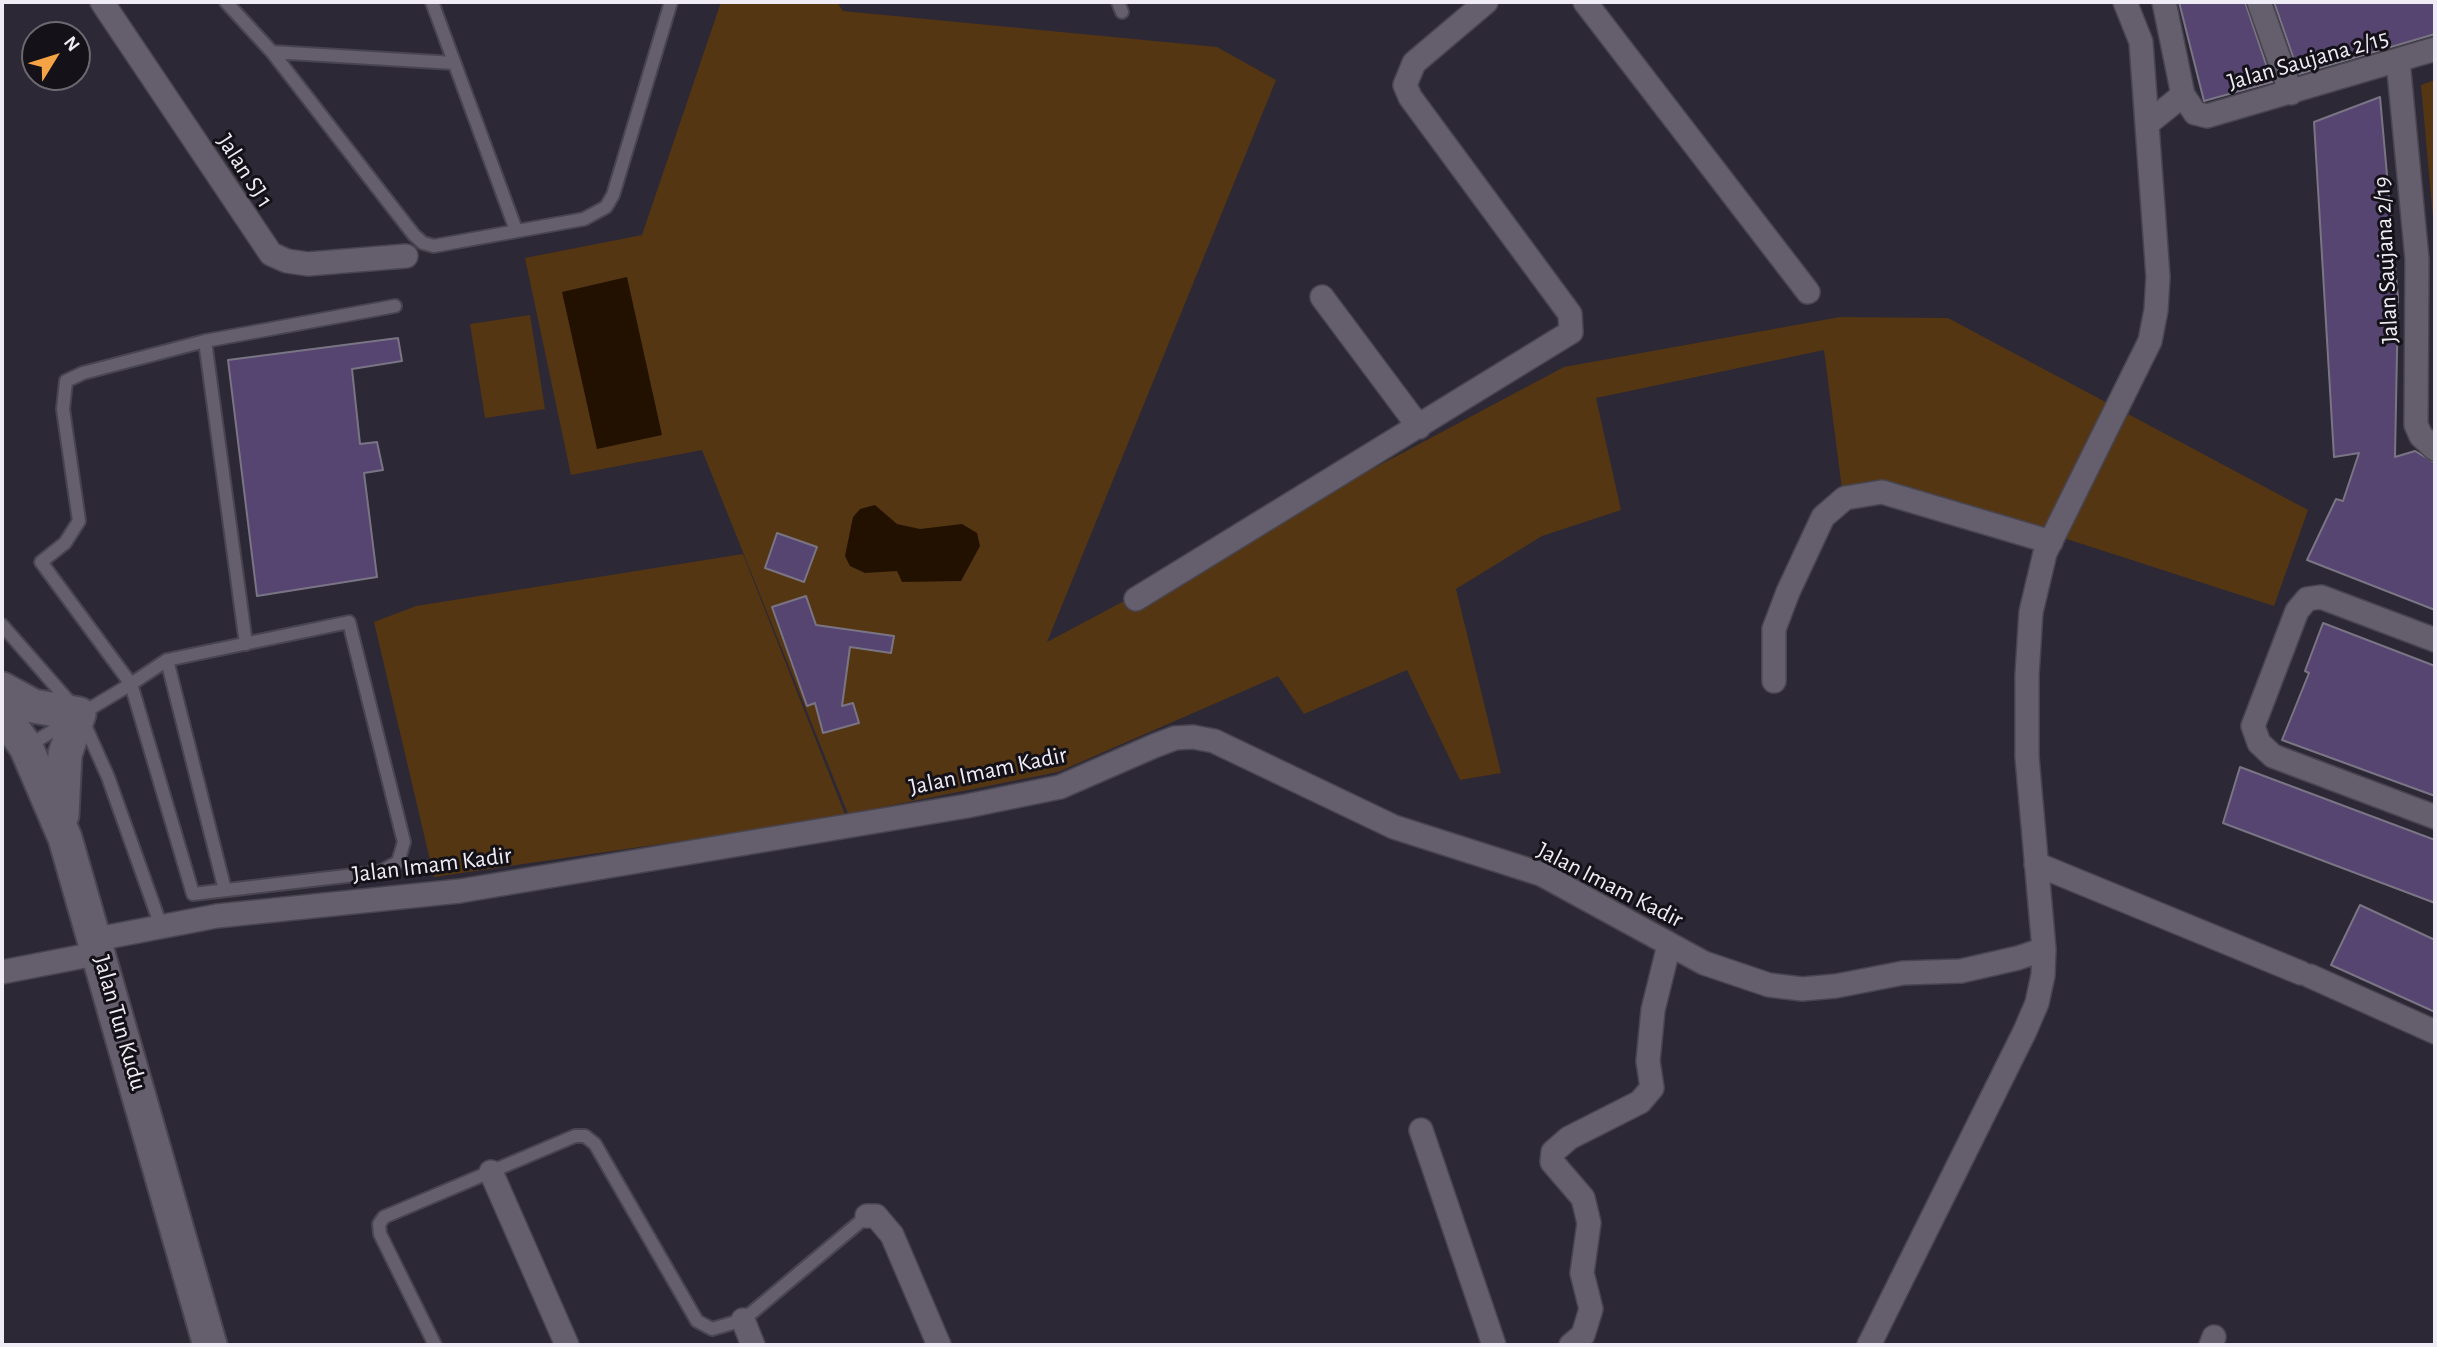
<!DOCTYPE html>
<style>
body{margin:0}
#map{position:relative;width:2437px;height:1347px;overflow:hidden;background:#2c2835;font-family:"Alegreya Sans",sans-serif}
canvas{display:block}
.frame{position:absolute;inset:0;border:4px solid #efecf5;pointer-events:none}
.north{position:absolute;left:21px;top:21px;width:70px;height:70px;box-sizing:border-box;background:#141218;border:2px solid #6c6970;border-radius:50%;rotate:52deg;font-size:19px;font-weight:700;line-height:28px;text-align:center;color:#efecf5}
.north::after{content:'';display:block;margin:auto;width:24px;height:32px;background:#f5a345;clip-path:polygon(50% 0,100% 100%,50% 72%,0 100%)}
</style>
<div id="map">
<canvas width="2437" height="1347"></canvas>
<div class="frame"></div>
<div class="north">N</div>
</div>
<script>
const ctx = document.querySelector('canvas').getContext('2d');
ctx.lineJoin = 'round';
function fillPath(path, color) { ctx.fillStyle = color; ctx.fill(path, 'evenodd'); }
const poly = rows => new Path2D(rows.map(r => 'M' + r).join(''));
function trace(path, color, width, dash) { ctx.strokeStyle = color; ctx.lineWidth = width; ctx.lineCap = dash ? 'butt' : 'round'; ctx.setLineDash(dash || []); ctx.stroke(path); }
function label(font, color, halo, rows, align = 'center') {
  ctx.font = font + ' "Alegreya Sans",sans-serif'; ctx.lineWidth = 6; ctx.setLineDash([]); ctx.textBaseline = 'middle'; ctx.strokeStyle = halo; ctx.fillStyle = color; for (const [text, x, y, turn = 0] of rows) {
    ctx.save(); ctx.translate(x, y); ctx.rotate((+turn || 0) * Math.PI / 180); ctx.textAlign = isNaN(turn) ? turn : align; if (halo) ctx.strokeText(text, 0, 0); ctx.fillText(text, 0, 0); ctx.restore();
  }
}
const green = poly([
 [721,2,837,2,843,11,1217,47,1276,80,1047,642,1564,367,1840,317,1948,318,2308,510,2274,606,1884,480,1842,489,1824,350,1596,398,1621,510,1542,536,1456,589,1501,773,1460,780,1407,670,1304,714,1278,676,1058,772,848,814,702,450,571,475,525,258,642,235],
 [2435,80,2435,240,2421,85],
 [530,315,545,409,485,418,470,324],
 [743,554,846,817,434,877,374,622,416,606]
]);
const water = poly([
 [627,277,662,435,597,449,562,292],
 [875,505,897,524,920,529,962,524,977,533,980,546,961,581,902,582,897,571,865,573,850,566,845,556,853,517,860,509]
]);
const building = poly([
 [2179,2,2245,2,2272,82,2204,101,2179,2],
 [2274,2,2435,2,2435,34,2299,74,2274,2],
 [2380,97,2398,298,2395,457,2415,451,2435,463,2435,610,2307,560,2336,499,2343,501,2359,453,2334,457,2314,122,2380,97],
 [398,338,402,361,352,369,360,444,377,442,383,470,364,473,377,577,257,596,228,360,398,338],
 [777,533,817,547,804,582,765,568,777,533],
 [806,596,816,625,894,636,891,653,850,647,842,706,853,703,859,723,823,733,815,703,807,706,772,607,806,596],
 [2323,623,2435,666,2435,796,2282,740,2309,673,2305,671,2323,623],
 [2240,767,2435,840,2435,903,2223,823,2240,767],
 [2360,905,2435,940,2435,1012,2331,965,2360,905]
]);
const lane = poly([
 [226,2,272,52,414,235,423,243,434,246,584,219,606,207,613,195,671,2],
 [432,2,516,230],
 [1118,2,1122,12],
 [272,52,454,63],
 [205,341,246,644],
 [2,625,73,706],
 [167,660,225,890],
 [83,721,108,777,161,926],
 [26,747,131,684,167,660,349,622,404,842,398,862,380,872,193,894,131,684,41,562,65,543,79,521,63,409,66,381,83,373,205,341,395,306],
 [435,1345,380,1234,379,1224,384,1217,575,1136,585,1136,595,1144,697,1321,712,1329,743,1320,867,1216]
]);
const street = poly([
 [102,2,271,254,287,261,308,264,406,256],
 [1585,2,1808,292],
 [2164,2,2183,95,2195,113,2207,116,2435,49],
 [2259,2,2291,93],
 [2398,61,2417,259,2416,425,2421,436,2435,449],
 [2147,124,2183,95],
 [1322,297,1419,427],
 [1136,599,1571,332,1570,314,1410,97,1405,85,1414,63,1486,2],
 [2435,640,2321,597,2307,599,2297,611,2253,726,2259,743,2273,756,2435,817],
 [1774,681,1774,629,1788,592,1823,517,1845,498,1882,492,2051,542],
 [2036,864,2301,973],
 [97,939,217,916,460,891,967,806,1060,787,1154,746,1175,738,1193,737,1214,741,1394,827,1541,874,1704,963,1769,985,1802,989,1836,986,1903,973,1961,971,2018,958,2044,949],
 [2,972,100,953],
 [2310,976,2435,1032],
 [1421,1130,1494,1345],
 [491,1172,567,1345],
 [867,1216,876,1216,892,1235,939,1345],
 [743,1320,753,1345],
 [1571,1345,1583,1335,1591,1309,1582,1273,1589,1223,1583,1198,1552,1162,1553,1152,1569,1138,1640,1102,1652,1088,1648,1061,1653,1010,1669,945],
 [1869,1345,2025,1031,2037,1003,2043,975,2044,949,2027,757,2027,675,2031,612,2045,553,2150,341,2156,310,2158,277,2141,42,2125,2],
 [2211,1345,2214,1337]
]);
const secondary = poly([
 [2,689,33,706,79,714,65,754,62,815],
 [2,713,26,747,65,838,210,1345]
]);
const streetNames = [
 ["Jalan Saujana 2/15",2308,60,-16],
 ["Jalan SJ 1",245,171,57],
 ["Jalan Saujana 2/19",2386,260,-93],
 ["Jalan Imam Kadir",988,771,-12],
 ["Jalan Imam Kadir",432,865,-7],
 ["Jalan Imam Kadir",1610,885,27],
 ["Jalan Tun Kudu",120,1023,74]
];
fillPath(green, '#543613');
fillPath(water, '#231100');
fillPath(building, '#564471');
trace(building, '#7a7584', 2);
trace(lane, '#494550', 16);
trace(street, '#494550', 26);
trace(secondary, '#494550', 37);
trace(lane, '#645e6d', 12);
trace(street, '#645e6d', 23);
trace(secondary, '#645e6d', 33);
label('24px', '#efecf5', '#141218', streetNames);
</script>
